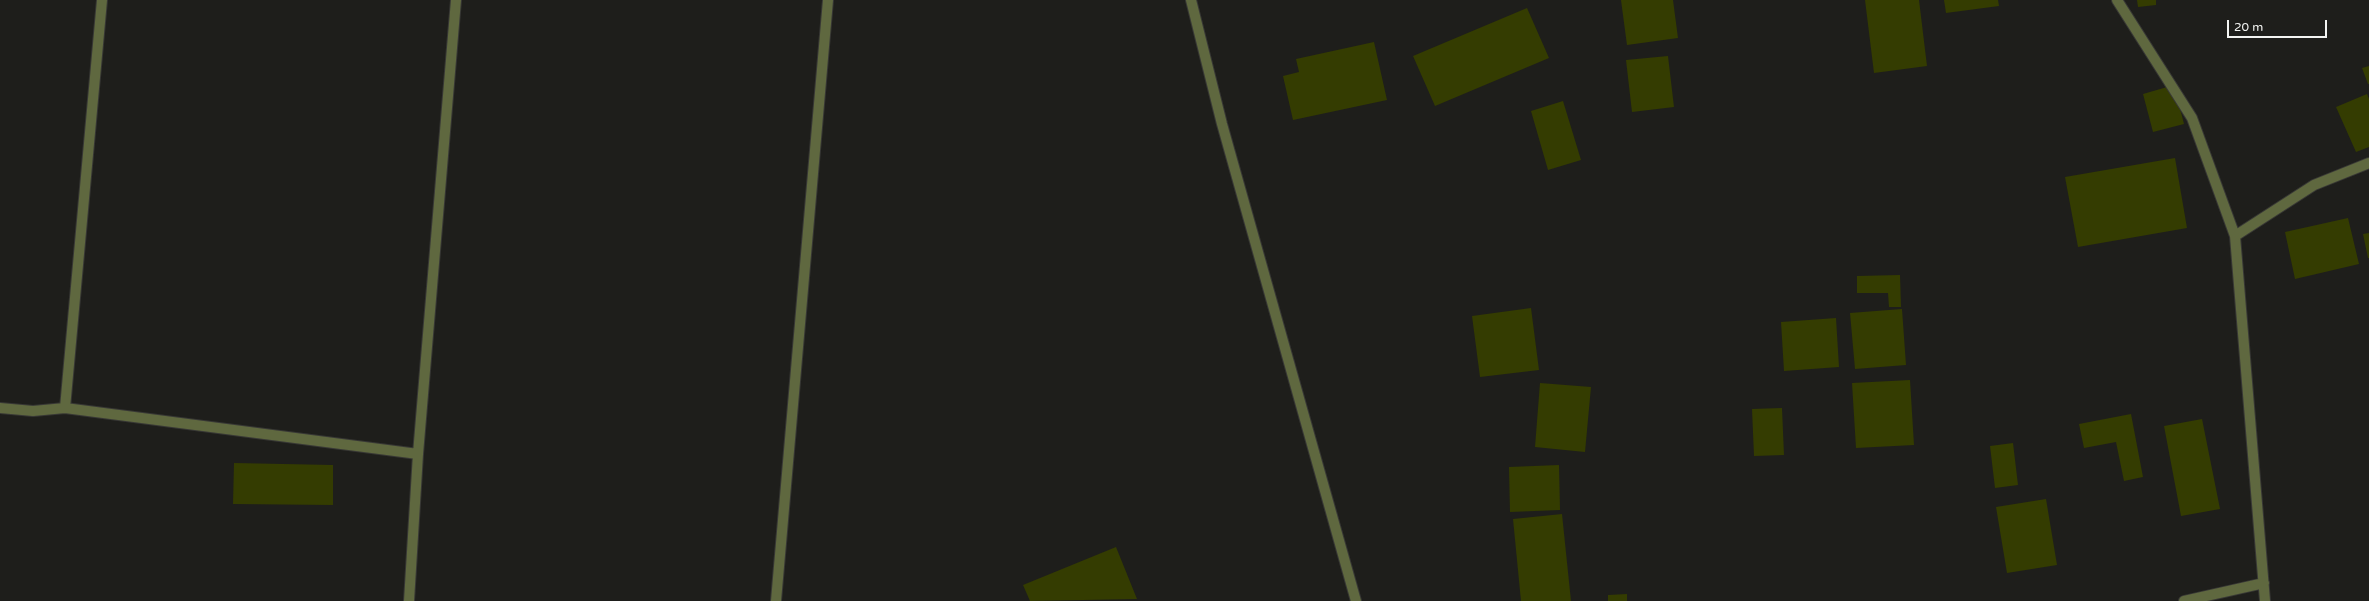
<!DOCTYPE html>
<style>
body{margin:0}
#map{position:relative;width:2369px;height:601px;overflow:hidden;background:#1e1e1b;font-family:"Varela Round",sans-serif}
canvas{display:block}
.scale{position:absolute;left:2227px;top:20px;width:100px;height:18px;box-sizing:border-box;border:2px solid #f3f4f2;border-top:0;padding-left:5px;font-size:12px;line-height:14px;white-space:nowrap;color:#f3f4f2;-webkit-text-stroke:3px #1e1e1b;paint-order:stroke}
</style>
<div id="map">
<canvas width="2369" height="601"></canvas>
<div class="scale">20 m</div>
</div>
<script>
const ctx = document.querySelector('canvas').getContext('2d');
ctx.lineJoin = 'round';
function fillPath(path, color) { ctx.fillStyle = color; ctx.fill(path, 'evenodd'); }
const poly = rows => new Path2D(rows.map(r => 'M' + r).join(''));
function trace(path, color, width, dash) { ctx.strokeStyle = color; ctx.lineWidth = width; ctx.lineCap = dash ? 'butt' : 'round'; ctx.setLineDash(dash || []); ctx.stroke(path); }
const building = poly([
 [1621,0,1673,0,1678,38,1627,45],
 [1865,0,1919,0,1927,66,1874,73],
 [1944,0,1998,0,1999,6,1946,13],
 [2137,0,2156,0,2156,5,2138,7],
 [1527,8,1549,58,1435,106,1413,56],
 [1374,42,1387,100,1293,120,1283,76,1299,72,1296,59],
 [1668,56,1674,107,1632,112,1626,60],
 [2369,66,2369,84,2368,84,2362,68],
 [2174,85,2184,124,2153,132,2143,94],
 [2367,94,2369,99,2369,147,2356,152,2336,107],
 [1563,101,1581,160,1548,170,1531,111],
 [2175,158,2187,228,2078,247,2065,177],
 [2348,218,2359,264,2295,279,2285,232],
 [2369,233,2369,258,2368,258,2363,234],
 [1900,275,1901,307,1889,307,1888,293,1857,293,1857,276],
 [1531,308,1539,370,1480,377,1472,316],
 [1902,309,1906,365,1855,369,1850,313],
 [1836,318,1839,367,1784,371,1781,322],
 [1910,380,1914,445,1856,448,1852,383],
 [1540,383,1591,387,1585,452,1535,447],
 [1782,408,1784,455,1754,456,1752,409],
 [2131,414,2143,477,2124,481,2116,442,2084,448,2079,424],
 [2202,419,2220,509,2181,516,2164,426],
 [2013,443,2018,485,1995,488,1990,446],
 [234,463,333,465,333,505,233,504],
 [1559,465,1560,510,1510,512,1509,467],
 [2046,499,2057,565,2007,573,1996,507],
 [1562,514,1571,601,1521,601,1513,519],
 [1116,547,1137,599,1030,601,1023,585],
 [1627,594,1627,601,1608,601,1608,595]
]);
const minor = poly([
 [1191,0,1222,124,1356,601],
 [2117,0,2192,118,2235,236,2265,601],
 [2235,236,2314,185,2369,163],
 [0,408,33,411,65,408,418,454],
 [65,408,102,0],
 [409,601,418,454,456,0],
 [776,601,828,0],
 [2184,601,2264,583]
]);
fillPath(building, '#343c01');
trace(minor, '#383835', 12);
trace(minor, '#5f683f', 10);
</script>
